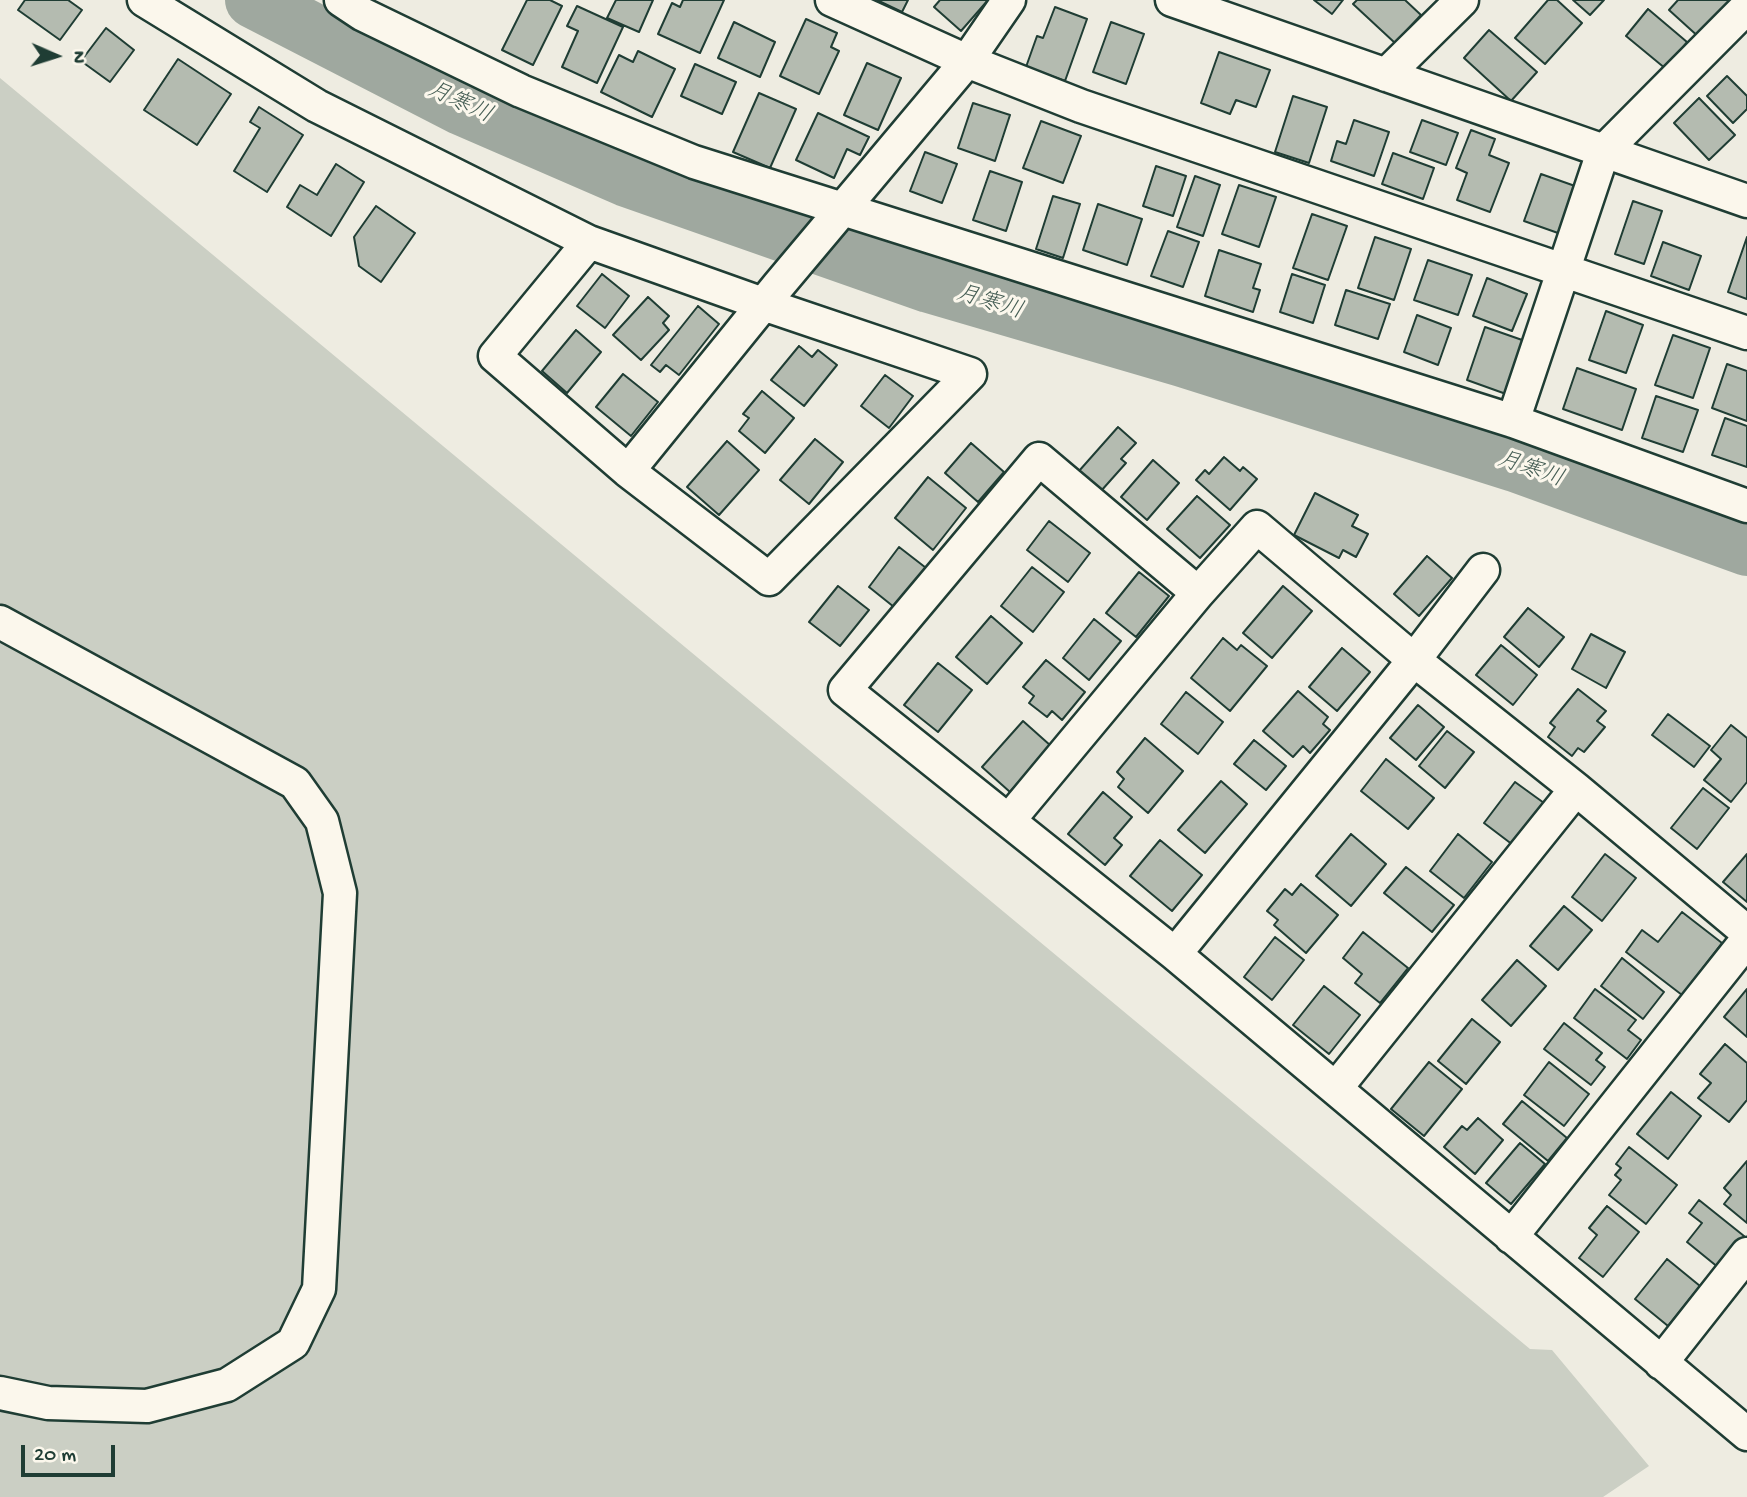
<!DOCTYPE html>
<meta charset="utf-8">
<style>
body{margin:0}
#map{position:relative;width:1747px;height:1497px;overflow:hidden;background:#eeece1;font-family:"Gochi Hand",sans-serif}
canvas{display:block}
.north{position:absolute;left:21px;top:21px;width:70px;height:70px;-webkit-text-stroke:5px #fbf7ec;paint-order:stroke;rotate:93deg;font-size:19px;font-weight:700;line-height:28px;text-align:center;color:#1f3d34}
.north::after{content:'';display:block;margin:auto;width:24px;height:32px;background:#1f3d34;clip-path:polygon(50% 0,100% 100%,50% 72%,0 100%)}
.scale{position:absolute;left:21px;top:1445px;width:94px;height:32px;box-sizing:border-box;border:4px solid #1f3d34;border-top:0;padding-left:9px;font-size:21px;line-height:24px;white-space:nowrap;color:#1f3d34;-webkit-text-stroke:5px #fbf7ec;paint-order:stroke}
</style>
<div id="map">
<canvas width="1747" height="1497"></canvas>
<div class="north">N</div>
<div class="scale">20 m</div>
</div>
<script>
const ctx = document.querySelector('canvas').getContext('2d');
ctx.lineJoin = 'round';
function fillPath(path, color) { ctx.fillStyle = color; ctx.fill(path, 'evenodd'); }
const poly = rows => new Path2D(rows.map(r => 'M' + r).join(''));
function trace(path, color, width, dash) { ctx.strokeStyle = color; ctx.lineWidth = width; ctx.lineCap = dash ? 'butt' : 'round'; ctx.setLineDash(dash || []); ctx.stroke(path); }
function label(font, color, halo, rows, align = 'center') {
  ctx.font = font + ' "Gochi Hand","Klee One",sans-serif'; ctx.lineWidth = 6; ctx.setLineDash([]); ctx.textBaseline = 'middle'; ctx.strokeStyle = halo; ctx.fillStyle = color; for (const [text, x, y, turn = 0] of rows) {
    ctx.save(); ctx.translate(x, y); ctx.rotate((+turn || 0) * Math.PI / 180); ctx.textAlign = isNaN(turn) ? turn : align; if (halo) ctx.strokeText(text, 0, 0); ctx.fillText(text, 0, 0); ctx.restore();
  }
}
const green = poly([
 [0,78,1530,1349,1552,1350,1649,1466,1603,1497,0,1497]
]);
const river = poly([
 [253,0,461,107,627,179,929,285,1182,359,1515,464,1747,548]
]);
const building = poly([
 [25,0,68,0,82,10,60,40,18,10,25,0],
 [527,0,550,0,562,6,533,65,502,50,527,0],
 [616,0,653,0,639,32,607,18,616,0],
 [683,0,724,0,700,53,658,34,672,3,680,7,683,0],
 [877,0,908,0,902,12,877,0],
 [940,0,988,0,961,31,934,7,940,0],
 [1314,0,1343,0,1332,14,1314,0],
 [1357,0,1405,0,1421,15,1395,43,1353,4,1357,0],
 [1548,0,1557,0,1582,23,1545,64,1515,38,1548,0],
 [1573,0,1604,0,1590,15,1573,0],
 [1678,0,1735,0,1701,39,1669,10,1678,0],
 [577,6,623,27,597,83,562,67,578,31,567,26,577,6],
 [1055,7,1087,19,1065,81,1026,67,1037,36,1043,38,1055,7],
 [1648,9,1687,42,1666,69,1626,36,1648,9],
 [806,19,837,33,831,47,839,51,819,94,780,76,806,19],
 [734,22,775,42,760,77,718,58,734,22],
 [1111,22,1144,34,1126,84,1093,72,1111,22],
 [106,28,134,50,110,82,81,61,106,28],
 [1489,30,1537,72,1511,101,1464,58,1489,30],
 [638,51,675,69,652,117,601,92,619,55,633,62,638,51],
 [1219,52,1270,70,1256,107,1236,100,1230,114,1201,103,1219,52],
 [178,59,231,94,197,145,144,110,178,59],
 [867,63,901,78,878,130,844,115,867,63],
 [695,64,736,82,722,114,681,96,695,64],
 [1727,76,1747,96,1747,109,1733,123,1707,96,1727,76],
 [759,93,796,109,770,168,733,152,759,93],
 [1293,96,1327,107,1309,163,1275,152,1293,96],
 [1699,98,1735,135,1709,160,1674,123,1699,98],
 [973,103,1010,115,995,161,958,148,973,103],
 [259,107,303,135,267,192,234,171,260,128,250,122,259,107],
 [818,113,869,137,860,155,847,149,834,178,796,160,818,113],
 [1354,120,1389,132,1374,176,1331,161,1337,141,1346,144,1354,120],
 [1422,120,1458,133,1446,165,1410,152,1422,120],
 [1041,121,1081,136,1063,183,1023,168,1041,121],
 [1471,130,1495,139,1489,155,1509,163,1490,212,1457,200,1467,173,1456,168,1471,130],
 [925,152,957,164,942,203,910,191,925,152],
 [1393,153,1434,168,1423,199,1382,184,1393,153],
 [336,164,364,182,331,236,287,207,300,185,317,195,336,164],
 [1156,166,1186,176,1173,216,1143,206,1156,166],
 [990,171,1022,182,1006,231,973,220,990,171],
 [1541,174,1575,186,1558,233,1524,221,1541,174],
 [1195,176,1220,185,1203,236,1177,227,1195,176],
 [1239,185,1276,197,1259,247,1222,234,1239,185],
 [1053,196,1080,204,1063,258,1036,249,1053,196],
 [1633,201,1662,211,1644,264,1615,254,1633,201],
 [1098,204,1142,219,1127,265,1083,250,1098,204],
 [376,206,415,233,381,282,359,266,354,237,376,206],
 [1312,214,1347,226,1328,280,1293,268,1312,214],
 [1168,231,1199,242,1183,287,1151,276,1168,231],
 [1375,237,1411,249,1394,300,1358,288,1375,237],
 [1747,237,1747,299,1728,292,1747,237],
 [1663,242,1701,256,1689,290,1651,276,1663,242],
 [1219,250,1261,264,1253,288,1260,290,1253,312,1205,296,1219,250],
 [1428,260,1472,275,1458,315,1414,300,1428,260],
 [602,274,629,296,605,328,577,306,602,274],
 [1292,274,1325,285,1313,323,1280,312,1292,274],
 [1487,278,1527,294,1512,331,1473,316,1487,278],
 [1346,290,1390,304,1378,339,1335,325,1346,290],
 [648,297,669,316,663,323,669,330,641,360,613,335,648,297],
 [698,306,719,324,679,375,666,365,660,372,651,365,698,306],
 [1606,311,1643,325,1626,373,1589,360,1606,311],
 [1417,315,1451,328,1438,365,1404,352,1417,315],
 [1485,327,1525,341,1506,394,1467,380,1485,327],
 [576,330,601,352,567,393,542,371,576,330],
 [1673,335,1710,348,1693,398,1655,385,1673,335],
 [799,346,812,357,818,350,837,365,804,406,771,380,799,346],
 [1727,364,1747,371,1747,421,1712,408,1727,364],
 [1577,368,1636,389,1622,430,1563,409,1577,368],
 [623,374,658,402,631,436,596,407,623,374],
 [885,375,913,396,889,428,861,406,885,375],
 [762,391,794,418,765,453,739,431,749,418,743,414,762,391],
 [1656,396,1698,410,1683,452,1642,438,1656,396],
 [1725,418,1747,426,1747,467,1712,455,1725,418],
 [1118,427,1136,443,1121,459,1126,463,1101,491,1079,471,1118,427],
 [815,439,843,462,809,504,780,480,815,439],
 [727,441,759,470,719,515,687,487,727,441],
 [971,443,1004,472,978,502,945,473,971,443],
 [1224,457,1240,471,1243,467,1257,479,1230,510,1196,480,1205,470,1209,474,1224,457],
 [1153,460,1179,483,1147,520,1121,497,1153,460],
 [928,477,966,508,933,550,895,518,928,477],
 [1315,493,1358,515,1352,526,1368,534,1356,557,1343,550,1339,558,1294,535,1315,493],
 [1197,496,1230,525,1200,558,1167,529,1197,496],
 [1049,521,1090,553,1068,582,1027,550,1049,521],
 [899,547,930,571,899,611,869,587,899,547],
 [1427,556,1452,578,1419,616,1394,594,1427,556],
 [1032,567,1064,592,1033,632,1001,606,1032,567],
 [1139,572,1169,596,1136,637,1106,613,1139,572],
 [838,586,869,610,840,646,809,622,838,586],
 [1283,586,1312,611,1272,658,1243,633,1283,586],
 [1528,608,1564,637,1539,667,1504,637,1528,608],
 [991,616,1022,643,987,684,956,657,991,616],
 [1094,619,1121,641,1089,680,1063,658,1094,619],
 [1591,634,1625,652,1606,688,1572,669,1591,634],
 [1223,638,1237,650,1241,645,1267,666,1230,711,1191,678,1223,638],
 [1501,645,1537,675,1513,705,1476,675,1501,645],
 [1342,648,1370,672,1337,711,1309,687,1342,648],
 [1046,660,1085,692,1062,720,1052,711,1047,717,1029,703,1034,696,1023,687,1046,660],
 [938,663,972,690,938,732,904,705,938,663],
 [1578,689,1606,711,1597,721,1605,727,1584,752,1578,748,1572,756,1548,737,1555,727,1550,723,1578,689],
 [1298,691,1328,717,1323,724,1330,730,1310,753,1303,746,1293,757,1263,731,1298,691],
 [1186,692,1223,722,1198,754,1161,724,1186,692],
 [1418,705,1444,727,1416,760,1390,738,1418,705],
 [1668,714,1710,746,1694,767,1652,735,1668,714],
 [1023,721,1051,746,1010,792,982,767,1023,721],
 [1731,725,1747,738,1747,782,1731,802,1704,780,1721,759,1711,750,1731,725],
 [1447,731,1474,752,1445,788,1419,766,1447,731],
 [1145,738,1183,771,1148,813,1118,787,1124,779,1117,772,1145,738],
 [1254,740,1286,766,1266,790,1234,764,1254,740],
 [1386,759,1434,798,1408,829,1361,791,1386,759],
 [1221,781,1247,804,1205,853,1178,830,1221,781],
 [1515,782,1544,803,1513,845,1484,823,1515,782],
 [1703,788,1729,808,1697,849,1671,828,1703,788],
 [1103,792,1132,817,1114,838,1122,845,1105,865,1068,834,1103,792],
 [1351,834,1386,864,1351,906,1316,876,1351,834],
 [1458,834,1492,862,1464,898,1430,871,1458,834],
 [1160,840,1202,875,1172,911,1130,876,1160,840],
 [1605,854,1636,878,1602,921,1572,897,1605,854],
 [1747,854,1747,902,1723,882,1747,854],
 [1406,867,1454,905,1432,932,1384,893,1406,867],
 [1301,884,1338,915,1306,953,1274,925,1278,920,1267,911,1285,889,1292,895,1301,884],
 [1564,906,1592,930,1558,970,1530,946,1564,906],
 [1682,912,1722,943,1682,995,1626,952,1642,930,1658,942,1682,912],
 [1363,932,1408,968,1380,1003,1355,983,1362,974,1343,958,1363,932],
 [1275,937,1304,960,1272,1000,1244,977,1275,937],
 [1622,958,1664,992,1643,1019,1601,986,1622,958],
 [1517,960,1546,986,1511,1026,1482,1000,1517,960],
 [1324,986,1360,1015,1329,1054,1293,1025,1324,986],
 [1595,989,1636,1020,1628,1030,1641,1040,1627,1059,1574,1018,1595,989],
 [1747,989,1747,1037,1724,1017,1747,989],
 [1472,1019,1500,1042,1466,1084,1438,1061,1472,1019],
 [1564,1023,1602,1053,1596,1060,1605,1067,1591,1085,1544,1049,1564,1023],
 [1725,1044,1747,1063,1747,1100,1729,1122,1698,1098,1711,1083,1700,1074,1725,1044],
 [1429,1062,1462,1089,1424,1136,1391,1109,1429,1062],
 [1549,1062,1589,1094,1564,1126,1524,1095,1549,1062],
 [1671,1092,1701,1116,1668,1159,1637,1134,1671,1092],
 [1522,1101,1567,1138,1548,1161,1503,1124,1522,1101],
 [1478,1118,1503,1140,1475,1174,1444,1147,1462,1126,1467,1130,1478,1118],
 [1520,1143,1545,1164,1511,1204,1486,1183,1520,1143],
 [1629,1147,1677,1185,1646,1224,1609,1195,1621,1180,1615,1175,1621,1168,1616,1164,1629,1147],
 [1747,1161,1747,1223,1724,1204,1731,1195,1724,1188,1747,1161],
 [1699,1200,1744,1236,1719,1268,1687,1242,1702,1223,1689,1213,1699,1200],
 [1607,1206,1639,1232,1603,1277,1579,1258,1597,1235,1589,1228,1607,1206],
 [1667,1259,1700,1286,1668,1326,1635,1299,1667,1259]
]);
const minor = poly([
 [144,0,317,106,589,242,763,304,970,374,769,579,628,471,495,356,589,242],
 [341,0,362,14,521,91,694,162,1513,421,1747,506],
 [832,0,967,61,1081,106,1747,333],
 [1172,0,1747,201],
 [1386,75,1462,0],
 [1513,421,1603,152,1747,7],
 [628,471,778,286,967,61,1009,0],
 [0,622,295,783,322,821,340,893,319,1289,293,1343,227,1385,147,1406,48,1403,0,1393],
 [1009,820,1198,593],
 [1747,932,1576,789,1414,660,1257,527,1198,593,1039,459,845,690,1175,954,1747,1434],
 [1175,954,1414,660,1483,570],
 [1336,1088,1576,789],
 [1511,1237,1747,940],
 [1661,1363,1747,1254]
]);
const waterNames = [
 ["月寒川",459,104,25],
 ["月寒川",989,304,17],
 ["月寒川",1530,471,19]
];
fillPath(green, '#cbcfc4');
trace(river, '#9fa89f', 56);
fillPath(building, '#b4bbb0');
trace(building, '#1f3d34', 2);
trace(minor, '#1f3d34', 37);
trace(minor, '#fbf7ec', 32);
label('italic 23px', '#455d54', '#fbf7ec', waterNames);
</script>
